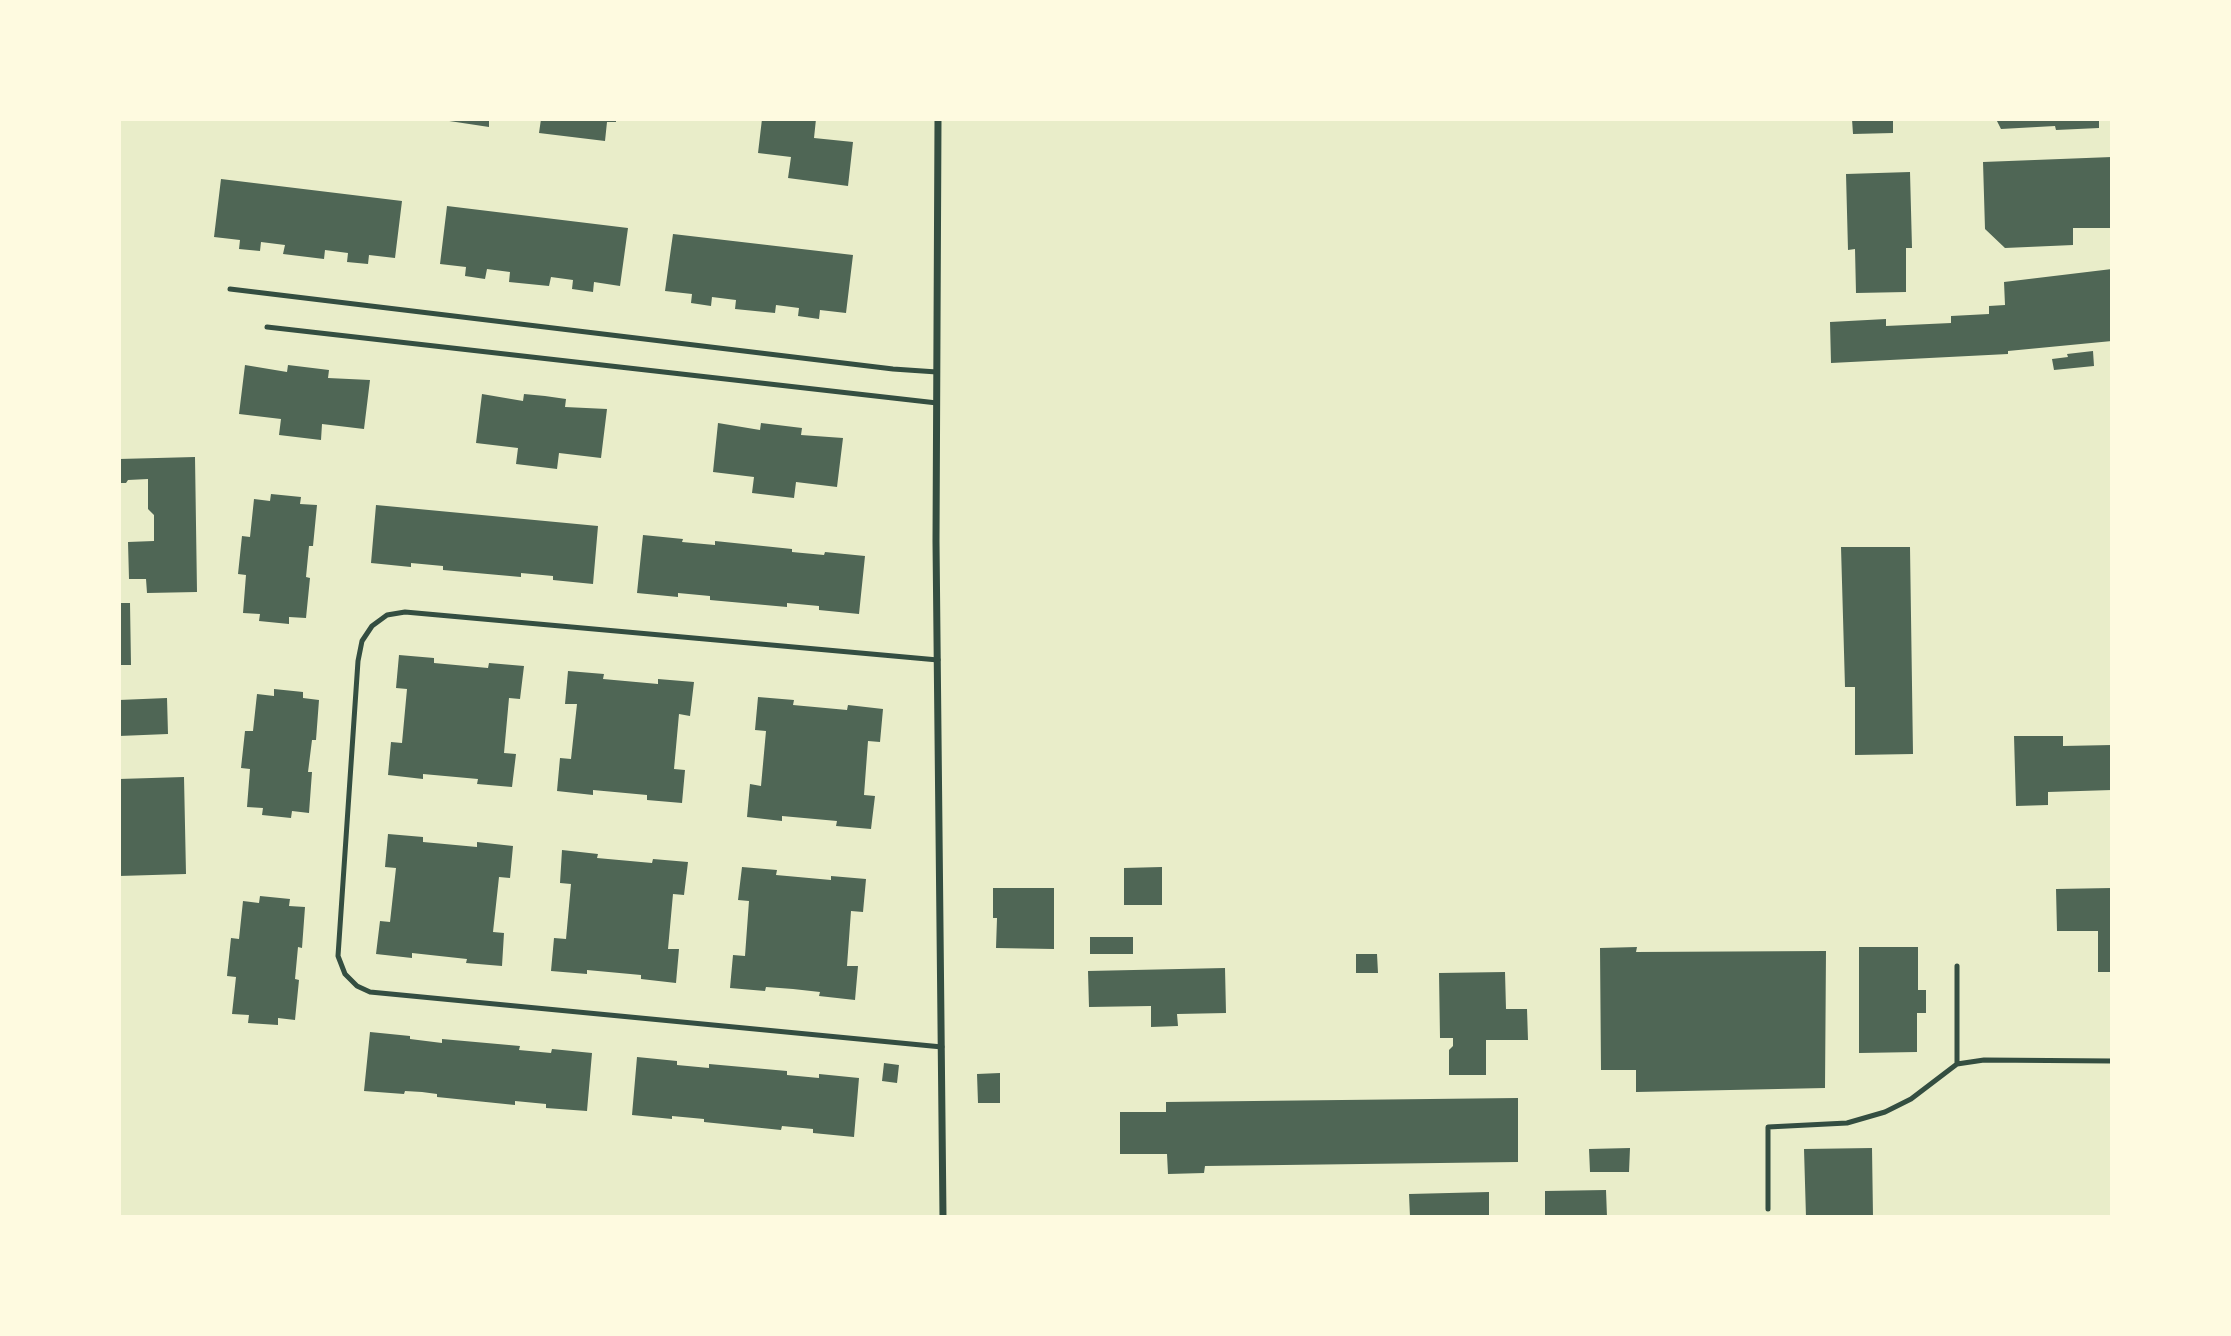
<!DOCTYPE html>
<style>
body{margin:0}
#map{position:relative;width:2231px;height:1336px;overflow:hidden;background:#e9edc9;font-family:"Crimson Pro",serif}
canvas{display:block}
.frame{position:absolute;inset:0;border:121px solid #fefae0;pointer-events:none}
</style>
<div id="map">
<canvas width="2231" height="1336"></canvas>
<div class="frame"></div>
</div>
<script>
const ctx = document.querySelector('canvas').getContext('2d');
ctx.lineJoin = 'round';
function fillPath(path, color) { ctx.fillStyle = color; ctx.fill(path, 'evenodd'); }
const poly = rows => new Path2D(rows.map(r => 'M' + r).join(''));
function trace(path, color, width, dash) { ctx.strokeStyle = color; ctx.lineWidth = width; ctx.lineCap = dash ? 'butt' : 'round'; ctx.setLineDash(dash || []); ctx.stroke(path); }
const building = poly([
 [436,119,489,119,489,127],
 [541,119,616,119,616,122,607,122,605,141,539,133],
 [762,119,816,119,814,138,853,142,848,186,788,178,791,157,758,153],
 [1852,119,1893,119,1893,133,1853,134],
 [1996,119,2099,119,2099,128,2056,130,2055,126,2001,129],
 [2112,157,2112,226,2110,228,2073,228,2073,245,2005,248,1985,229,1983,162],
 [1910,172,1912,248,1906,248,1906,292,1856,293,1855,249,1848,250,1846,174],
 [221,179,402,201,395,258,369,255,368,264,347,262,348,253,325,250,324,259,283,254,285,245,261,242,260,251,239,249,240,240,214,237],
 [447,206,628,228,620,286,594,282,593,292,572,289,573,280,551,277,549,286,509,282,510,272,487,269,485,279,465,276,466,267,440,264],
 [673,234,853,255,846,313,820,310,819,319,798,316,799,308,776,305,775,313,735,309,736,300,712,297,711,306,691,303,692,294,665,291],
 [2112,269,2112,341,2008,351,2008,354,1831,363,1830,322,1886,319,1886,326,1951,323,1951,316,1989,314,1989,306,2005,305,2004,282],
 [2093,351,2094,366,2054,370,2052,359,2068,357,2067,354],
 [245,365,287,372,288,365,329,370,328,378,370,380,364,429,322,424,321,440,279,435,281,419,239,414],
 [482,394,523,401,524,394,545,396,566,399,565,407,607,409,601,458,559,453,557,469,516,464,518,448,476,443],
 [718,423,760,430,761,423,802,428,801,435,843,438,837,487,796,482,794,498,752,493,754,477,713,472],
 [195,457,197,592,147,593,146,579,129,579,128,542,154,541,154,515,148,509,148,479,128,480,126,483,119,483,119,459],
 [271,494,301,497,300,504,317,505,313,546,309,546,306,577,310,578,306,618,289,617,289,624,259,621,260,614,243,613,246,575,238,574,242,536,250,537,254,499,270,501],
 [376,505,598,526,593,584,553,580,553,576,521,573,521,577,443,570,443,566,411,563,411,567,371,563],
 [643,535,683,539,682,542,715,545,715,541,792,549,792,552,824,555,825,552,865,556,859,614,819,610,819,606,787,603,787,607,710,600,710,596,678,593,678,597,637,593],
 [1841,547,1910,547,1913,754,1855,755,1855,687,1845,687],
 [119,603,130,603,131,665,119,665],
 [399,655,434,658,434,663,488,668,489,663,524,666,520,699,509,698,504,753,516,754,512,787,477,784,478,779,423,774,423,779,388,775,391,742,402,743,407,689,396,688],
 [568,671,604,674,603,679,658,684,658,679,694,682,690,716,679,714,674,769,685,770,682,803,647,800,647,795,593,790,593,795,557,791,560,758,571,759,577,704,565,704],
 [274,689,303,692,303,698,319,700,316,740,312,740,308,772,312,772,309,813,292,811,291,818,262,815,263,808,247,807,250,769,241,768,245,731,253,731,257,694,274,696],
 [758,697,794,700,793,705,847,710,848,705,883,709,880,742,868,741,864,795,875,796,871,829,836,826,837,821,782,816,782,821,747,817,750,784,761,786,766,731,755,730],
 [167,698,168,734,119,736,119,700],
 [2014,736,2063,736,2063,746,2112,745,2112,790,2048,792,2048,805,2016,806],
 [184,777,186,874,119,876,119,779],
 [388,834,423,837,423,842,477,847,477,842,513,846,510,878,499,877,493,932,504,933,502,966,466,963,467,959,412,953,412,958,376,954,380,921,390,922,396,868,385,867],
 [562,850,598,854,597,858,652,863,653,859,688,862,684,895,673,894,668,949,679,949,676,983,641,979,641,975,587,970,587,974,551,971,554,938,566,939,571,884,560,883],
 [742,867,777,870,776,875,831,880,831,876,866,879,863,912,851,911,847,966,858,966,855,1000,819,996,820,992,793,989,766,987,765,991,730,988,733,955,745,956,749,901,738,900],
 [1162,867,1162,905,1124,905,1124,868],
 [993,888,1054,888,1054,949,996,948,997,918,993,918],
 [2112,888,2112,972,2098,972,2098,931,2057,931,2056,889],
 [260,896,290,899,289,906,305,907,302,948,298,947,295,979,299,980,295,1020,278,1018,278,1025,248,1023,249,1015,232,1014,236,977,227,976,231,938,239,939,243,901,259,903],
 [1090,937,1133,937,1133,954,1090,954],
 [1637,947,1636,952,1826,951,1825,1088,1636,1092,1636,1070,1601,1070,1600,948],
 [1859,947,1918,947,1918,990,1926,990,1926,1013,1917,1013,1917,1052,1859,1053],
 [1356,954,1377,954,1378,973,1356,973],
 [1225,968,1226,1013,1177,1014,1178,1026,1151,1027,1151,1006,1089,1007,1088,971],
 [1505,972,1506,1009,1527,1009,1528,1040,1486,1040,1486,1075,1449,1075,1449,1050,1453,1046,1453,1038,1440,1038,1439,973],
 [370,1032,410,1036,410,1039,442,1043,442,1039,520,1046,519,1050,551,1053,552,1049,592,1053,587,1111,546,1108,546,1104,515,1101,515,1105,437,1097,437,1094,422,1092,405,1091,404,1094,364,1091],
 [637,1057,677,1061,677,1065,709,1068,709,1064,787,1071,787,1075,819,1078,819,1074,859,1078,854,1137,813,1133,813,1129,782,1126,781,1130,704,1122,704,1119,672,1116,672,1119,632,1115],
 [884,1063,899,1065,897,1083,882,1081],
 [1000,1073,1000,1103,978,1103,977,1074],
 [1518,1098,1518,1162,1205,1166,1204,1173,1168,1174,1167,1154,1120,1154,1120,1112,1166,1112,1166,1102],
 [1630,1148,1629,1172,1590,1172,1589,1149],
 [1872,1148,1873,1217,1806,1217,1804,1149],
 [1606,1190,1607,1217,1545,1217,1545,1191],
 [1489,1192,1489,1217,1410,1217,1409,1194]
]);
const service = poly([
 [230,289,893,369,937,372],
 [267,327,937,403],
 [938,660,405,612,387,615,372,626,362,641,358,661,338,956,345,974,357,986,370,992,942,1047],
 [1957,966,1957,1064],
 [1768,1209,1768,1127,1847,1123,1885,1112,1911,1099,1957,1064,1984,1060,2112,1061]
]);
const minor = poly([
 [938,119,936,541,943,1217]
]);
fillPath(building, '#4f6655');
trace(service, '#344e41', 5);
trace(minor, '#344e41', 7);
</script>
